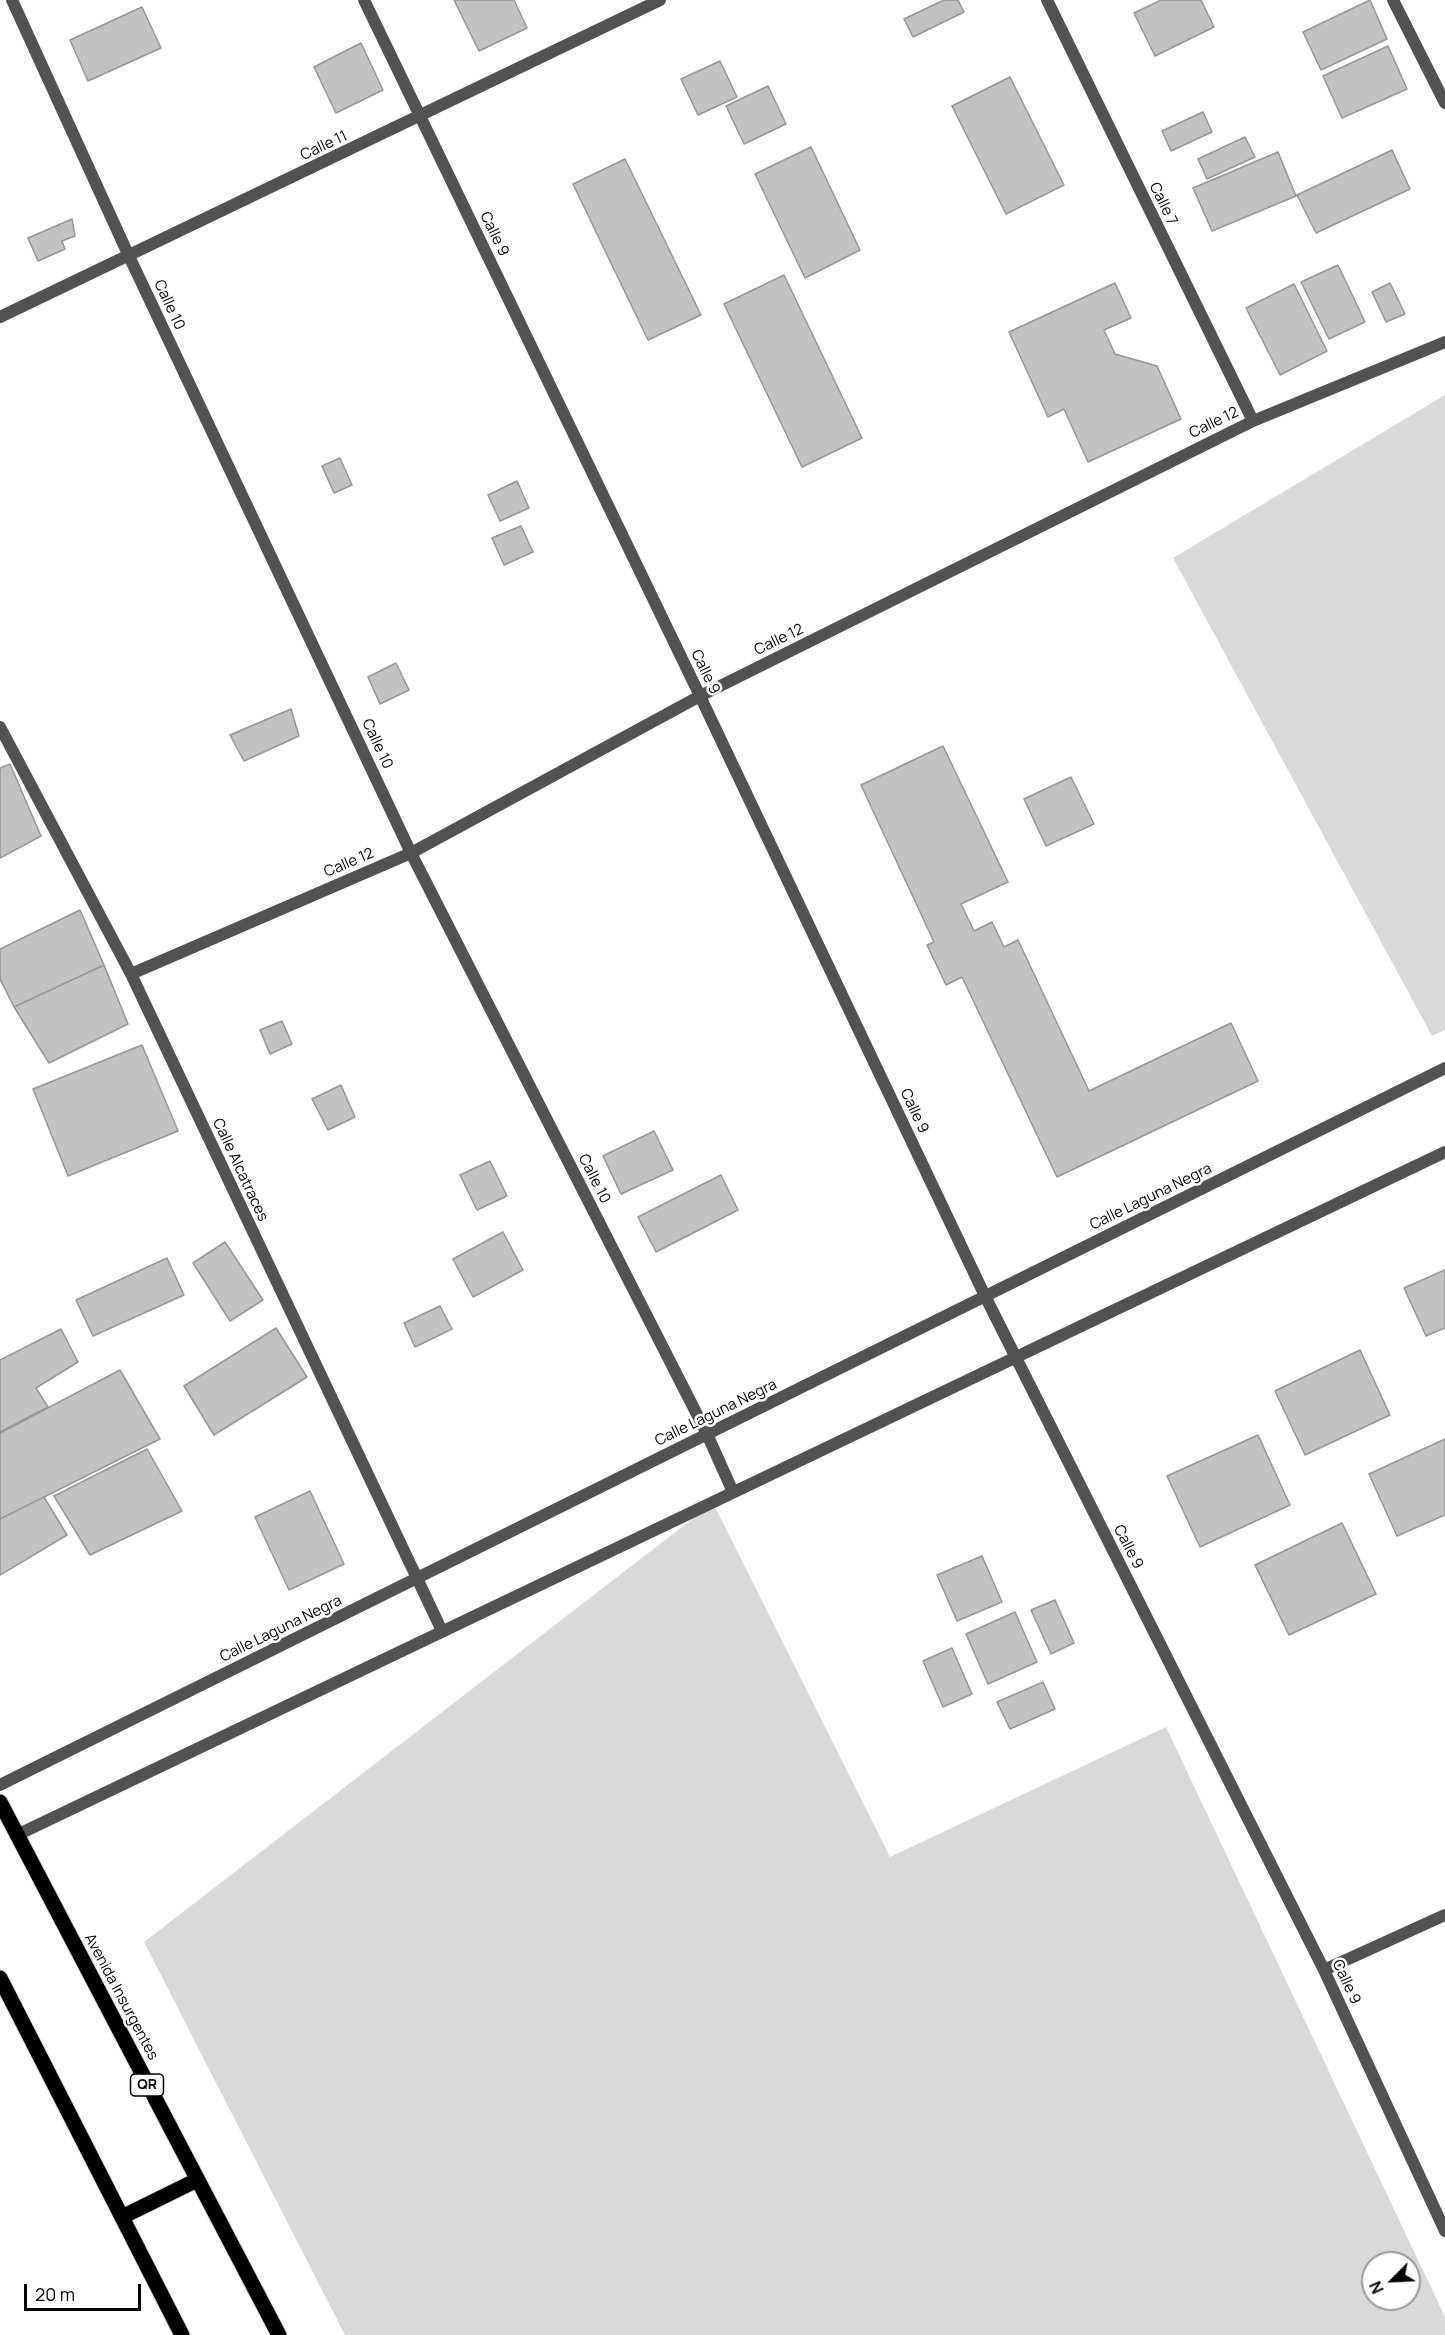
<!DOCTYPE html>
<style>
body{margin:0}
#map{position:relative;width:1445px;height:2335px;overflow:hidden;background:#fff;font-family:Manrope,sans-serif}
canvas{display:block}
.north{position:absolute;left:1361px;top:2251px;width:60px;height:60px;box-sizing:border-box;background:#fff;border:2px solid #999;border-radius:50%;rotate:246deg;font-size:16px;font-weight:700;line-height:24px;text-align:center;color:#000}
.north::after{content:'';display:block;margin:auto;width:21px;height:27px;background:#000;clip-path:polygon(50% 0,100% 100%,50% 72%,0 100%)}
.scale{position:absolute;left:24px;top:2284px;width:117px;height:27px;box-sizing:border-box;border:3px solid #000;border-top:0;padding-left:8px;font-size:18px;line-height:21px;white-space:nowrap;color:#000;-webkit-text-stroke:4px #fff;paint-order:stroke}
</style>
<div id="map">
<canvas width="1445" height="2335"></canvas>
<div class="north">N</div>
<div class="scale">20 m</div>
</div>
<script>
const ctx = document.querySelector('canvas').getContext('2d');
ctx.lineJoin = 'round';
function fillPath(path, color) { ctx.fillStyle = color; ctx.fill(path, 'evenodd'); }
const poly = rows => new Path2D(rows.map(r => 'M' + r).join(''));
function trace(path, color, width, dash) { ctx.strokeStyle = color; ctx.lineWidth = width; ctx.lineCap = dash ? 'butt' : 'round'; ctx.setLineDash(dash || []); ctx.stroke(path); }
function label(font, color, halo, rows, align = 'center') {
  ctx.font = font + ' Manrope,sans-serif'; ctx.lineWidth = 5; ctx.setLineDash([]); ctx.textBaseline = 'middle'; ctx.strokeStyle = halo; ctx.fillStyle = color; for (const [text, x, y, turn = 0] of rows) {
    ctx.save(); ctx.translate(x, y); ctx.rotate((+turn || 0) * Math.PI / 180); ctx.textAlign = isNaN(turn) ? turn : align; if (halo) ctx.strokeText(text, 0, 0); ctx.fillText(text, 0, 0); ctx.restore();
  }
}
const green = poly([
 [1445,395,1445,1030,1432,1036,1173,558],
 [713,1503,890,1857,1166,1727,1445,2317,1445,2335,345,2335,144,1942],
 [1373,2263,1409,2263,1409,2299,1373,2299]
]);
const building = poly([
 [454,0,514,0,527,28,479,51,454,0],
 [944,0,958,0,964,12,913,37,904,19,944,0],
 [1161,0,1201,0,1214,27,1155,56,1134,13,1161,0],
 [1370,0,1387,39,1321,70,1303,32,1370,0],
 [142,7,161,48,88,81,70,40,142,7],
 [361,43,383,90,336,113,314,67,361,43],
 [1388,46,1407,89,1342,118,1323,76,1388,46],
 [720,61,737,97,698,115,681,79,720,61],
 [1010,77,1064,185,1006,214,952,106,1010,77],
 [768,86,786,124,744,144,726,106,768,86],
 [1203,112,1212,132,1171,151,1162,131,1203,112],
 [1245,137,1255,157,1207,179,1198,159,1245,137],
 [811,147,860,250,805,278,755,174,811,147],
 [1392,150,1410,189,1316,233,1297,195,1392,150],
 [1278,152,1296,196,1212,231,1193,188,1278,152],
 [625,159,701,315,648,340,573,184,625,159],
 [72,219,75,236,62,241,65,249,38,261,28,238,72,219],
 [1338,265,1365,322,1329,339,1301,282,1338,265],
 [784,275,862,438,802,467,724,304,784,275],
 [1115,283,1131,318,1104,330,1115,354,1157,366,1181,419,1088,462,1064,409,1048,417,1009,332,1115,283],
 [1390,283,1405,314,1386,322,1372,292,1390,283],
 [1294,284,1327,351,1280,375,1246,308,1294,284],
 [340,458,352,485,334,493,322,466,340,458],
 [517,481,529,508,500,521,488,495,517,481],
 [521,526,533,552,504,565,492,538,521,526],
 [396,663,409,690,380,704,368,677,396,663],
 [291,709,299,736,244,761,230,735,291,709],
 [943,746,1008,882,961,904,974,931,992,922,1004,947,1018,940,1089,1091,1231,1023,1258,1081,1057,1177,962,977,946,985,927,945,934,942,861,785,943,746],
 [10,764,41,836,0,858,0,768,10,764],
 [1071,777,1094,824,1046,846,1024,799,1071,777],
 [80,910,104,965,14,1007,0,979,0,949,80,910],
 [104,965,128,1024,49,1063,14,1007,104,965],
 [282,1021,292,1044,270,1054,260,1030,282,1021],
 [142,1045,178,1131,68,1176,33,1089,142,1045],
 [341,1085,355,1117,328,1130,312,1099,341,1085],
 [654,1131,673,1170,621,1194,603,1156,654,1131],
 [490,1161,507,1196,477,1210,460,1175,490,1161],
 [721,1175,738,1210,656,1252,638,1217,721,1175],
 [503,1232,523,1270,473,1297,453,1259,503,1232],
 [225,1242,263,1300,230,1321,193,1263,225,1242],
 [167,1258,184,1295,93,1336,76,1300,167,1258],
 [1445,1270,1445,1328,1426,1336,1404,1288,1445,1270],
 [440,1306,452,1329,415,1347,404,1323,440,1306],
 [276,1328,307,1377,214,1435,184,1386,276,1328],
 [61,1329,78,1362,36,1388,48,1407,0,1432,0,1360,61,1329],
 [1360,1350,1390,1415,1305,1455,1275,1391,1360,1350],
 [120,1370,160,1439,0,1519,0,1433,120,1370],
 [1258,1435,1290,1505,1200,1547,1167,1476,1258,1435],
 [1445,1439,1445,1515,1397,1536,1369,1474,1445,1439],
 [147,1449,182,1511,90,1555,54,1496,147,1449],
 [310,1491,344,1564,289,1590,255,1517,310,1491],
 [44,1497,67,1535,0,1575,0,1519,44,1497],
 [1342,1523,1376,1594,1289,1635,1255,1565,1342,1523],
 [982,1556,1002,1602,957,1621,937,1575,982,1556],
 [1055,1600,1074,1643,1051,1654,1031,1610,1055,1600],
 [1015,1612,1037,1662,988,1684,966,1634,1015,1612],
 [952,1648,972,1694,943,1707,923,1661,952,1648],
 [1043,1682,1055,1709,1010,1729,997,1702,1043,1682]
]);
const minor = poly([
 [12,0,128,254,411,853,707,1434,733,1492],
 [364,0,700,696,985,1296,1324,1970,1445,2231],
 [1047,0,1253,421],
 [1393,0,1445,103],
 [0,317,660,0],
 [0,727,131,974,442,1631],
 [131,974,411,853,700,696,1253,421,1445,342],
 [0,1785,1445,1068],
 [17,1835,1445,1152],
 [1324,1970,1445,1915]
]);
const primary = poly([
 [0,1802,279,2335],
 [0,1978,182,2335],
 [122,2217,197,2180]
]);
const shields = [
 [147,2085,33]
];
const shieldNames = [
 ["QR",147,2085]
];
const streetNames = [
 ["Calle 11",324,146,-25],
 ["Calle 7",1163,204,64],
 ["Calle 9",494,234,64],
 ["Calle 10",169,305,65],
 ["Calle 12",1214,423,-26],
 ["Calle 12",779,640,-26],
 ["Calle 9",705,672,64],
 ["Calle 10",377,744,65],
 ["Calle 12",349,863,-23],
 ["Calle 9",914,1111,65],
 ["Calle Alcatraces",240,1170,65],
 ["Calle 10",594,1179,63],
 ["Calle Laguna Negra",1151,1197,-26],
 ["Calle Laguna Negra",716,1413,-26],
 ["Calle 9",1128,1547,63],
 ["Calle Laguna Negra",281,1629,-26],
 ["Calle 9",1346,1982,65],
 ["Avenida Insurgentes",121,1997,62]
];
fillPath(green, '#d9d9d9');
fillPath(building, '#c2c2c2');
trace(building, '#969696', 1.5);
trace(primary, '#dbdbdb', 17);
trace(minor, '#525252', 12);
trace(primary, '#000', 15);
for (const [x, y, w] of shields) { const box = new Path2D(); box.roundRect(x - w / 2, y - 11, w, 22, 4.5); ctx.fillStyle = '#fff'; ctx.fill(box); trace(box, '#000', 1.5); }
label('bold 14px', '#000', null, shieldNames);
label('15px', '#000', '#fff', streetNames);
</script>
